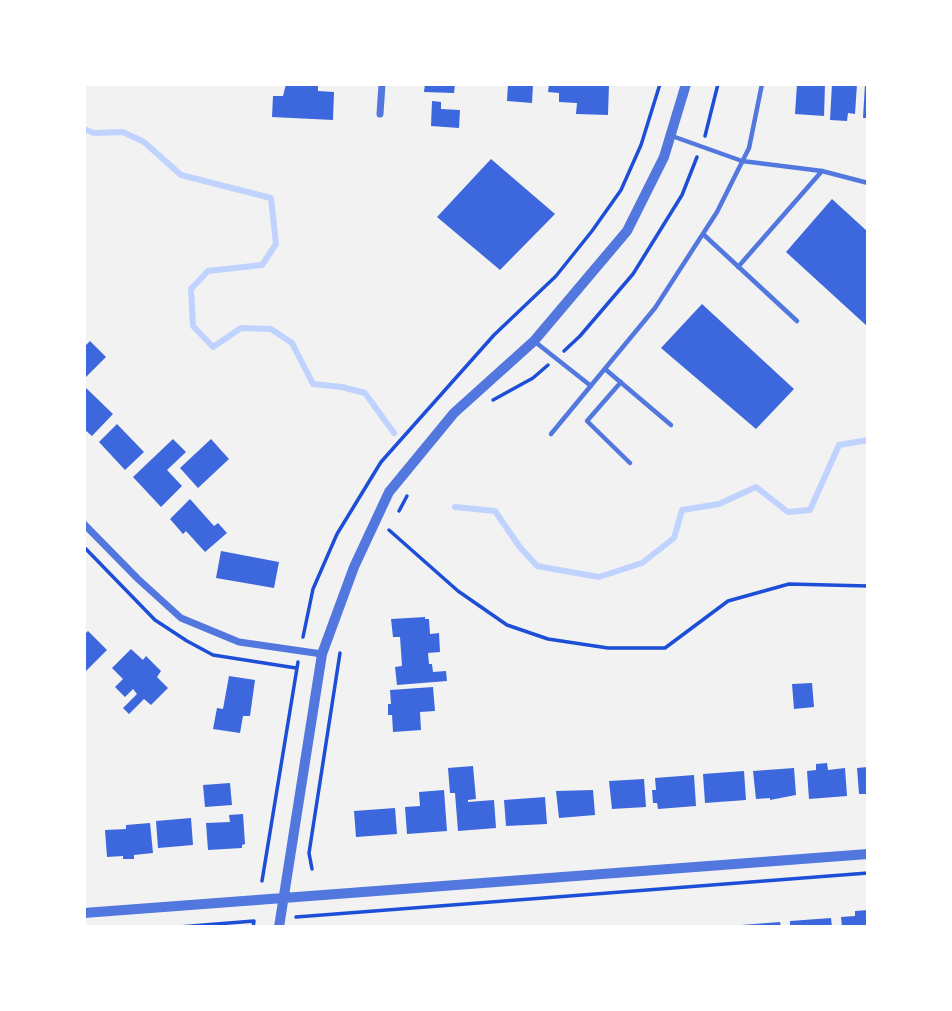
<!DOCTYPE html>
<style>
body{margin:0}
#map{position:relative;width:952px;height:1011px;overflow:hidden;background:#f2f2f2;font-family:Montserrat,sans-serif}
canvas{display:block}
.frame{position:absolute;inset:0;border:86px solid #fff;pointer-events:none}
</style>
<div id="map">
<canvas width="952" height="1011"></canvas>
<div class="frame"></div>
</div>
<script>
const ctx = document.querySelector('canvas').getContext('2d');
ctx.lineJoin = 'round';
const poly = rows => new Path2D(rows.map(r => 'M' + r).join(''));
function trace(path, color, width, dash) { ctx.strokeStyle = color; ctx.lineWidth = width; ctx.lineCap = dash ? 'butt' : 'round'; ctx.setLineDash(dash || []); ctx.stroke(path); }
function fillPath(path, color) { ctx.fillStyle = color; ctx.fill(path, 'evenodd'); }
const stream = poly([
 [84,129,94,133,123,132,144,142,181,175,271,198,276,244,262,265,208,271,191,289,193,326,213,347,241,328,271,329,292,343,313,384,342,387,365,393,394,433],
 [455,507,495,511,519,546,537,566,599,577,642,563,674,538,682,510,719,504,756,487,788,512,810,510,839,445,868,440]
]);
const building = poly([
 [286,84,318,84,318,91,334,92,333,120,272,117,273,96,283,96],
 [425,84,455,84,454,93,424,92],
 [508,84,533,84,532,103,507,101],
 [549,84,609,84,608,115,576,114,577,103,559,102,559,93,548,92],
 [797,84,825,84,824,116,795,114],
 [832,84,857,84,855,114,848,113,847,121,830,120],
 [865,84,868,84,868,118,863,118],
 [432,101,441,102,441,109,460,110,459,128,431,126],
 [491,159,555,214,500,270,437,217],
 [832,199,868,232,868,327,786,252],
 [702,304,794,389,756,429,661,348],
 [90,341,106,357,84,379,84,347],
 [84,386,113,414,92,436,84,429],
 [117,424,144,452,125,470,99,442],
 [173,439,186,452,167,470,182,486,161,507,133,477],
 [211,439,229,459,198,488,180,468],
 [190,499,214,526,218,523,227,533,205,552,186,531,183,534,170,519],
 [221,551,279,562,274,588,216,578],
 [425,617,425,619,429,619,430,634,439,633,440,652,428,653,429,664,432,664,433,672,446,671,447,681,397,685,395,667,402,666,400,637,393,637,391,619],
 [88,631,107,650,84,673,84,635],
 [131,649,143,660,146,656,161,671,157,677,168,688,151,705,144,699,129,714,123,708,137,694,133,689,125,697,115,687,123,679,112,668],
 [229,676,255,680,250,716,243,716,240,733,213,729,217,708,223,709],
 [812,683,814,707,794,709,792,684],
 [433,687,435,711,420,712,421,730,393,732,392,715,388,715,388,704,391,704,390,690],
 [827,763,828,770,845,768,847,796,809,799,807,771,816,770,816,764],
 [473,766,476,799,468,800,468,802,494,800,496,828,458,831,455,793,450,793,448,768],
 [868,767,868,794,859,794,857,768],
 [794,768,796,795,770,800,770,798,756,799,753,771],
 [744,771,746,800,705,803,703,774],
 [694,775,696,806,658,809,657,803,653,803,652,790,656,790,655,778],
 [644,779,646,807,612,809,609,781],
 [230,783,232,805,205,807,203,785],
 [444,790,447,831,407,834,405,807,420,806,419,792],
 [593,790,595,815,559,818,556,791],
 [545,797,547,824,506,826,504,800],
 [395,808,397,834,356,837,354,811],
 [243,814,245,844,242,845,242,848,208,850,206,823,230,822,229,815],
 [191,818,193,845,158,848,156,821],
 [150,823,153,853,134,855,134,859,123,859,123,856,107,857,105,830,126,829,126,825],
 [868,910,868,927,842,927,841,917,855,916,855,911],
 [831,918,832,927,790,927,790,921],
 [780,922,781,927,741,927,741,925]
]);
const path = poly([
 [705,136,718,84],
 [564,351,580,336,633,274,682,195,697,157],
 [493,400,533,378,548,365],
 [399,511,407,496],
 [389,530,458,591,507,625,548,639,608,648,665,648,728,601,789,584,868,586],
 [84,547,155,620,187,641,213,655,296,668],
 [303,637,313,589,337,534,381,462,494,335,556,276,592,231,621,190,641,145,660,84],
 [312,869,309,853,340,653],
 [262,881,298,662],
 [296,917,868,873],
 [179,927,254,921,253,927]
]);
const service = poly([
 [672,136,742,161,822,171,868,183],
 [703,234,797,321],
 [738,267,822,171],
 [534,341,591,386],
 [605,369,671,425],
 [621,382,587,421,630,463],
 [551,434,655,308,717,212,749,148,762,84]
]);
const minor = poly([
 [380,114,382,84],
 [84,524,138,579,181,618,239,642,322,654]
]);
const tertiary = poly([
 [84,913,868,854],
 [279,927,322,654,354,567,389,492,454,413,534,341,627,231,664,157,686,84]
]);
trace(stream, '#bfd3fe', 6);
fillPath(building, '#3d67dc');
trace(path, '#1d4ed8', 3.5);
trace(service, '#5277de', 4.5);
trace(minor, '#5277de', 7);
trace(tertiary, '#5277de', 10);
</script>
